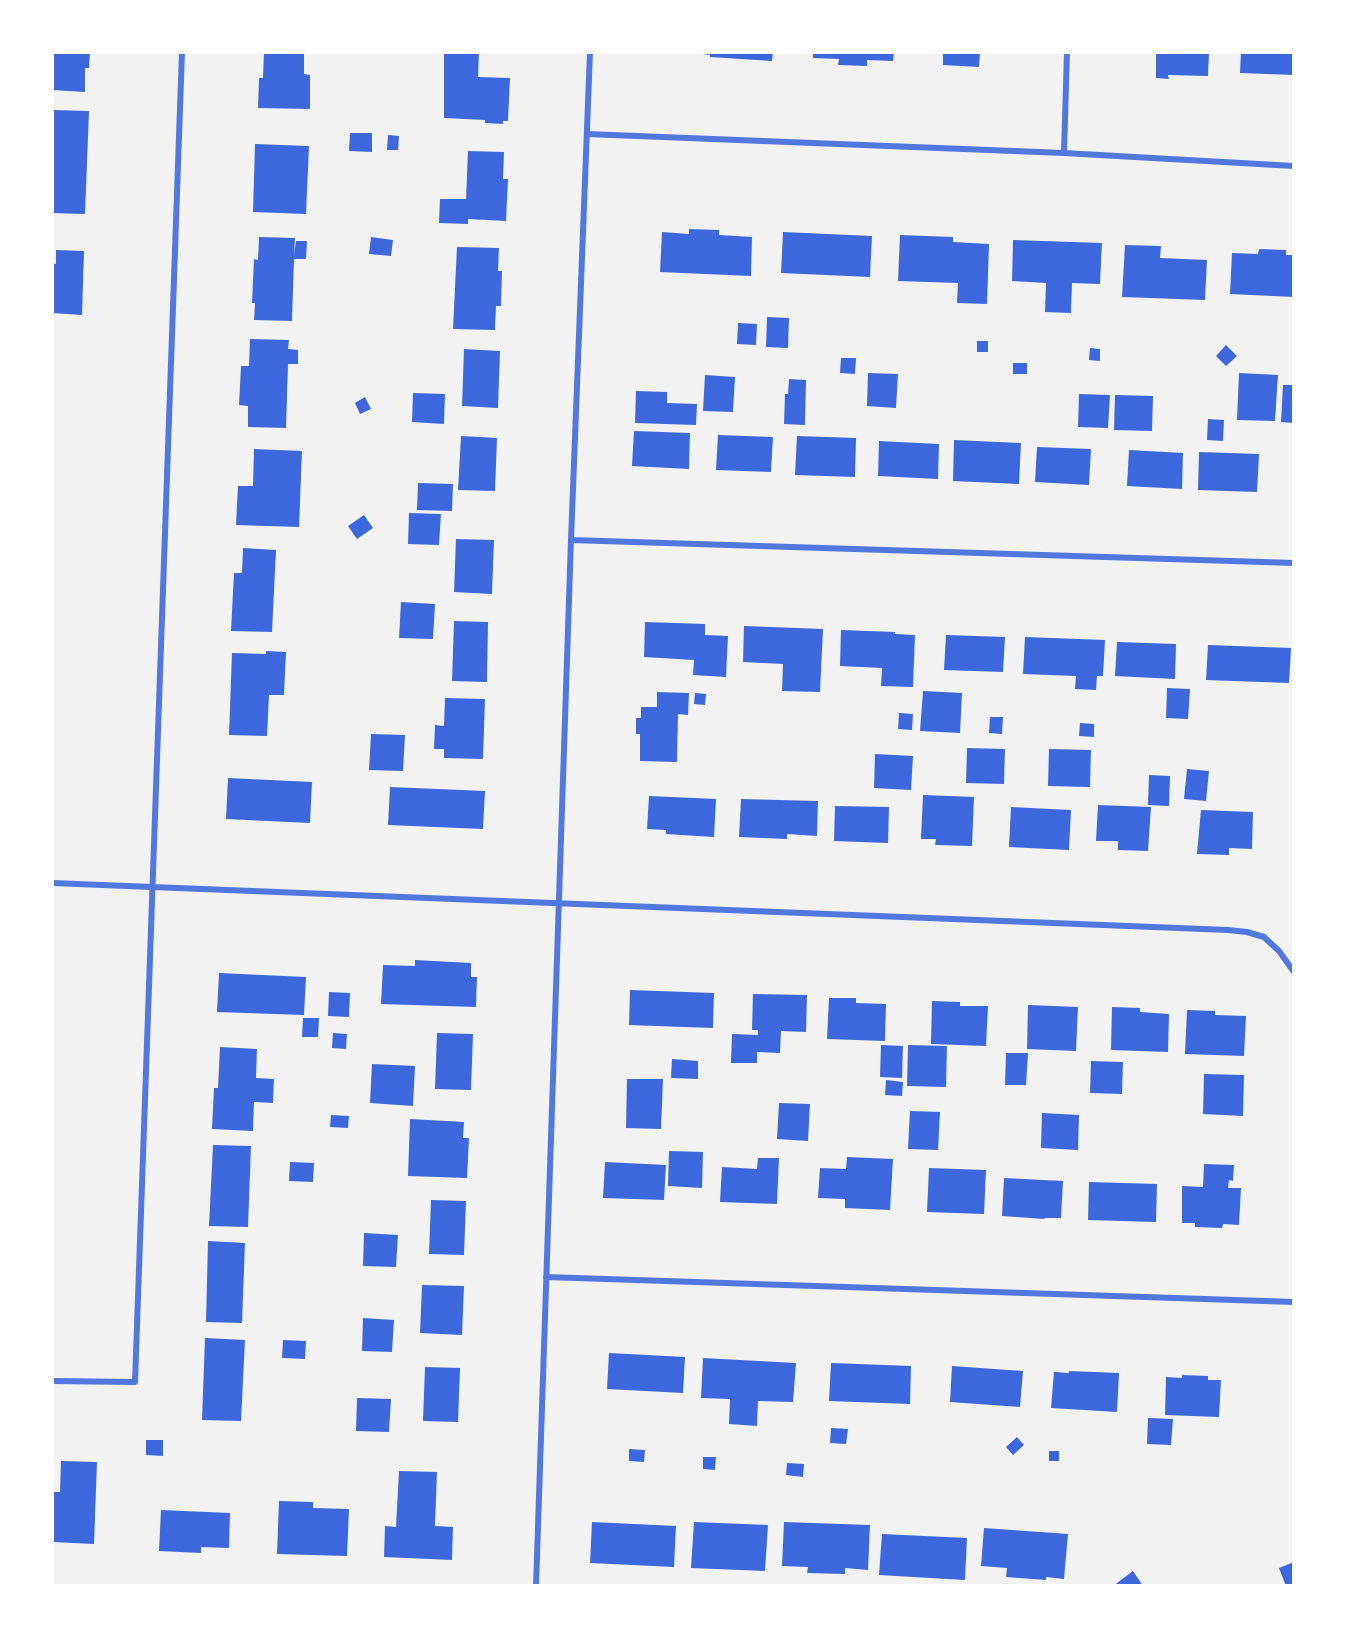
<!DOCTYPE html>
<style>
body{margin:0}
#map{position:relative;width:1346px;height:1638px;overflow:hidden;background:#f2f2f2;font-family:Signika,sans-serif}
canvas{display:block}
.frame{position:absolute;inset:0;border:54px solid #fff;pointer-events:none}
</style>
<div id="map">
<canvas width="1346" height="1638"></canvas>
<div class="frame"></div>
</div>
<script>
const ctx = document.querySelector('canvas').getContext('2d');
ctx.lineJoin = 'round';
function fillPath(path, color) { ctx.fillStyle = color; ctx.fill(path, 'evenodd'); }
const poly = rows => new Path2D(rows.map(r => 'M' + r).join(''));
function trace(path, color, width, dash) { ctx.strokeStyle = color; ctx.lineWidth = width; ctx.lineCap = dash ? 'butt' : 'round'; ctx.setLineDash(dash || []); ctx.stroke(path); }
const building = poly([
 [52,52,90,52,89,68,85,68,85,92,52,90],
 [264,52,304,52,304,74,310,75,310,109,258,108,259,78,263,78],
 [444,52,479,52,478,77,510,78,508,121,503,121,503,124,485,123,485,120,444,118],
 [703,52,773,52,772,61,710,57,710,55,703,54],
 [813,52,894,52,893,61,867,60,867,66,838,65,839,59,813,58],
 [943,52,980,52,979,67,943,65],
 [1156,52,1209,52,1208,76,1168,75,1169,79,1156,78],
 [1241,52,1294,52,1294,75,1240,73],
 [52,110,89,111,85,214,52,213],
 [350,133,372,133,372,152,349,151],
 [388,135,399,136,398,150,387,150],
 [255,144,309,146,306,214,253,212],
 [468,151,504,152,503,179,508,179,506,221,468,219,468,224,439,223,440,199,466,199],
 [689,229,719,230,719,235,752,237,751,276,660,272,662,232,689,234],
 [783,232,872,236,870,277,781,273],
 [900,235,953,237,953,242,989,244,987,304,957,303,958,283,898,281],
 [259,237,295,238,294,255,296,241,307,241,306,259,294,259,292,321,254,320,255,303,252,303,254,259,258,260],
 [371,237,393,240,391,256,369,254],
 [1013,240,1102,243,1100,284,1072,283,1071,313,1045,312,1046,283,1012,281],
 [1125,245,1161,246,1160,258,1207,260,1205,300,1122,297],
 [457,247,499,248,498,271,502,271,501,306,496,306,495,330,453,329],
 [1259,249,1286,250,1286,255,1294,255,1294,297,1230,294,1232,253,1258,254],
 [56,250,84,251,82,315,52,313,52,263,56,264],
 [767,317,789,318,788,348,766,347],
 [738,323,757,324,756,345,737,344],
 [250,339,289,340,288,349,298,350,298,364,288,364,286,428,248,427,248,406,239,405,241,366,249,366],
 [977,341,988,341,988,352,977,352],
 [1226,345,1237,356,1226,366,1216,356],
 [1090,348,1100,349,1100,361,1089,360],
 [464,349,500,351,498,408,462,406],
 [841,358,856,358,855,374,840,373],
 [1013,363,1027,363,1027,374,1013,374],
 [868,373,898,374,896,408,867,406],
 [1239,373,1278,375,1275,421,1237,420],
 [705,375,735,377,733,412,703,411],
 [789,379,806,380,805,425,784,424,785,394,788,394],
 [1283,385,1294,385,1294,423,1281,422],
 [636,391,667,392,667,403,697,404,696,425,635,423],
 [413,393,445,394,444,424,412,422],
 [1079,394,1110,395,1108,428,1078,427],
 [1115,395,1153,396,1152,431,1114,430],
 [365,397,371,409,360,414,355,403],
 [1208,419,1224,420,1223,441,1207,440],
 [634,431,690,433,689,469,632,466],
 [718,435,773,437,771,472,716,470],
 [461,436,497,438,495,491,458,490],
 [797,436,856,438,855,477,795,475],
 [954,440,1021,443,1019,484,953,481],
 [879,441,939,444,938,479,878,476],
 [1037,447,1091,449,1089,485,1035,482],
 [254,449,302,451,299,527,236,525,238,486,253,486],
 [1129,450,1183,453,1182,489,1127,486],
 [1199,452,1259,454,1257,492,1198,490],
 [418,483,453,484,452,511,417,510],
 [409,513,441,514,439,545,408,544],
 [364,515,373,528,357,539,348,526],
 [456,539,494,540,492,594,454,592],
 [243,548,276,550,272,632,231,631,234,573,242,573],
 [401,602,435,604,433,639,399,638],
 [454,621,488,622,487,682,452,681],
 [645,622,705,624,705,635,728,636,726,677,693,675,694,660,644,657],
 [744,626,823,629,820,692,782,691,783,664,743,662],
 [841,630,895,632,895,634,915,635,913,687,881,686,882,668,840,666],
 [946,635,1005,637,1003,672,944,670],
 [1025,637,1105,640,1103,676,1097,676,1096,690,1075,689,1076,676,1023,674],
 [1117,642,1176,644,1175,679,1115,676],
 [1208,645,1291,648,1289,683,1206,680],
 [266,651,286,652,284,695,269,695,267,736,229,735,232,653,266,654],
 [1167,688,1190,689,1188,719,1166,718],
 [923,691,962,693,960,733,920,731],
 [657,692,689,693,688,715,678,714,677,762,640,761,640,734,636,734,636,718,641,718,641,707,657,707],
 [695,693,706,694,705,705,694,704],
 [445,698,485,699,483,759,444,758,444,749,434,749,435,725,444,726],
 [899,713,913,714,912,730,898,729],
 [990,717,1003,717,1002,734,989,733],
 [1080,723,1094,724,1094,737,1079,736],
 [371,734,405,735,403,771,369,770],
 [967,748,1005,749,1004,784,966,783],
 [1049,749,1091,750,1090,787,1048,786],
 [875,754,913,756,911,790,874,788],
 [1187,769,1209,771,1206,801,1184,799],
 [1149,775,1170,776,1169,806,1148,805],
 [228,778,312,782,310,823,226,819],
 [390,787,485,791,483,829,388,825],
 [923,795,974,797,972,846,935,845,936,839,921,839],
 [649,796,716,799,714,837,666,834,666,830,647,829],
 [741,799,818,801,817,836,787,834,787,839,739,837],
 [1098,805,1151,807,1148,851,1118,850,1118,841,1096,841],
 [835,806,889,807,888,843,834,841],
 [1011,807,1071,810,1069,850,1009,847],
 [1201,810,1253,812,1252,849,1229,848,1229,855,1197,854],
 [415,960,471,963,471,977,477,977,476,1007,381,1004,383,965,415,966],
 [219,973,306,977,304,1015,217,1012],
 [630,990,714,993,713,1028,629,1025],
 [329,992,350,993,349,1017,328,1016],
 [753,994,807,995,806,1032,781,1031,780,1053,757,1052,757,1063,731,1063,732,1034,758,1035,758,1030,752,1030],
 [829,998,856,998,856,1003,886,1004,885,1041,827,1039],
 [932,1001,960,1002,960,1006,988,1006,986,1046,931,1044],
 [1028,1005,1078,1007,1076,1051,1027,1049],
 [1112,1007,1140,1008,1140,1012,1169,1014,1168,1052,1111,1050],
 [1187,1010,1215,1011,1215,1015,1246,1016,1244,1056,1185,1054],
 [303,1018,319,1018,318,1037,302,1037],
 [333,1033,347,1034,346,1049,332,1048],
 [437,1033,473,1034,471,1090,435,1089],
 [881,1045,903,1046,902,1078,880,1077],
 [908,1045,947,1046,946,1087,907,1086],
 [220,1047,257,1049,256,1078,274,1079,273,1103,254,1102,253,1131,212,1129,214,1088,218,1088],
 [1006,1053,1028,1053,1026,1085,1005,1085],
 [672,1059,698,1061,698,1079,671,1078],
 [1091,1061,1123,1062,1122,1094,1090,1093],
 [372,1064,415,1066,413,1106,370,1103],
 [1204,1074,1244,1075,1243,1116,1203,1114],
 [627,1079,663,1079,661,1129,626,1128],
 [886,1080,903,1082,902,1096,885,1095],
 [779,1103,810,1104,808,1141,777,1139],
 [910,1111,940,1112,938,1150,908,1149],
 [1042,1113,1079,1115,1078,1150,1041,1148],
 [331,1115,349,1116,348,1128,330,1127],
 [410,1119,464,1122,463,1138,469,1138,467,1178,408,1176],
 [213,1145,251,1146,248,1227,209,1226],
 [669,1151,703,1152,702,1188,668,1186],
 [847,1157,893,1159,890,1210,845,1208,845,1199,818,1198,820,1168,846,1169],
 [758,1158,779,1158,777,1204,720,1202,722,1167,757,1169],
 [290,1162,314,1163,313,1182,289,1181],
 [605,1162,666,1165,664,1200,603,1198],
 [1204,1164,1234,1165,1233,1181,1229,1180,1228,1188,1241,1188,1239,1225,1223,1224,1222,1228,1195,1227,1195,1223,1182,1223,1182,1186,1203,1187],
 [929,1168,986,1170,984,1214,927,1212],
 [1004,1178,1063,1181,1061,1218,1045,1218,1044,1219,1002,1216],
 [1089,1182,1157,1184,1156,1222,1088,1220],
 [431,1200,466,1201,464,1255,429,1254],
 [364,1233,398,1235,396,1267,363,1266],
 [208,1241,245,1243,242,1323,206,1322],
 [422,1285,464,1286,462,1335,420,1333],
 [363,1318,394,1320,392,1352,362,1351],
 [205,1338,245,1340,241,1421,202,1420],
 [283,1340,306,1341,305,1359,282,1358],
 [609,1353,685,1357,683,1393,607,1389],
 [703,1358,796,1363,793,1402,758,1401,757,1426,729,1424,730,1399,701,1398],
 [831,1363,911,1366,910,1404,829,1401],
 [952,1366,1023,1371,1020,1407,950,1402],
 [425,1367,460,1368,458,1422,423,1421],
 [1069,1371,1119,1373,1117,1412,1051,1408,1054,1372,1069,1373],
 [1182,1375,1208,1376,1208,1380,1221,1380,1219,1417,1165,1415,1166,1377,1182,1378],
 [357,1398,391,1399,389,1432,356,1431],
 [1148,1418,1173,1419,1171,1445,1147,1444],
 [831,1428,848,1429,846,1444,830,1443],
 [1017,1437,1024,1445,1013,1455,1006,1447],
 [146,1440,163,1440,163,1456,146,1455],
 [629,1449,645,1450,644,1462,629,1461],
 [1049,1451,1059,1451,1059,1461,1049,1461],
 [703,1457,716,1457,715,1470,703,1469],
 [61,1461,97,1462,94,1544,52,1542,53,1492,60,1492],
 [787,1463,804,1464,803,1477,786,1475],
 [399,1471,437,1472,435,1526,453,1527,452,1560,384,1557,385,1526,396,1527],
 [279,1501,313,1502,313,1508,349,1509,347,1556,277,1554],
 [161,1510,230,1513,229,1548,201,1547,201,1553,159,1551],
 [592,1522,676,1526,674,1567,590,1563],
 [694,1522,768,1525,765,1571,691,1568],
 [784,1522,870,1525,868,1570,845,1568,845,1574,807,1573,808,1567,782,1566],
 [984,1528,1068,1534,1064,1579,1046,1577,1046,1580,1006,1577,1007,1568,981,1566],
 [882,1534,967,1538,965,1580,879,1575],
 [1294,1562,1294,1586,1286,1586,1279,1568],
 [1133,1571,1143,1586,1113,1586]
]);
const minor = poly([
 [587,134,1064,153,1294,166],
 [1064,153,1067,52],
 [571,540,1294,563],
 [52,883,1228,930,1247,932,1264,937,1279,951,1294,972],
 [546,1277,1294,1302],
 [52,1381,135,1382,182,52],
 [536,1586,571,540,590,52]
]);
fillPath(building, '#3d67dc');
trace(minor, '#5277de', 6);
</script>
